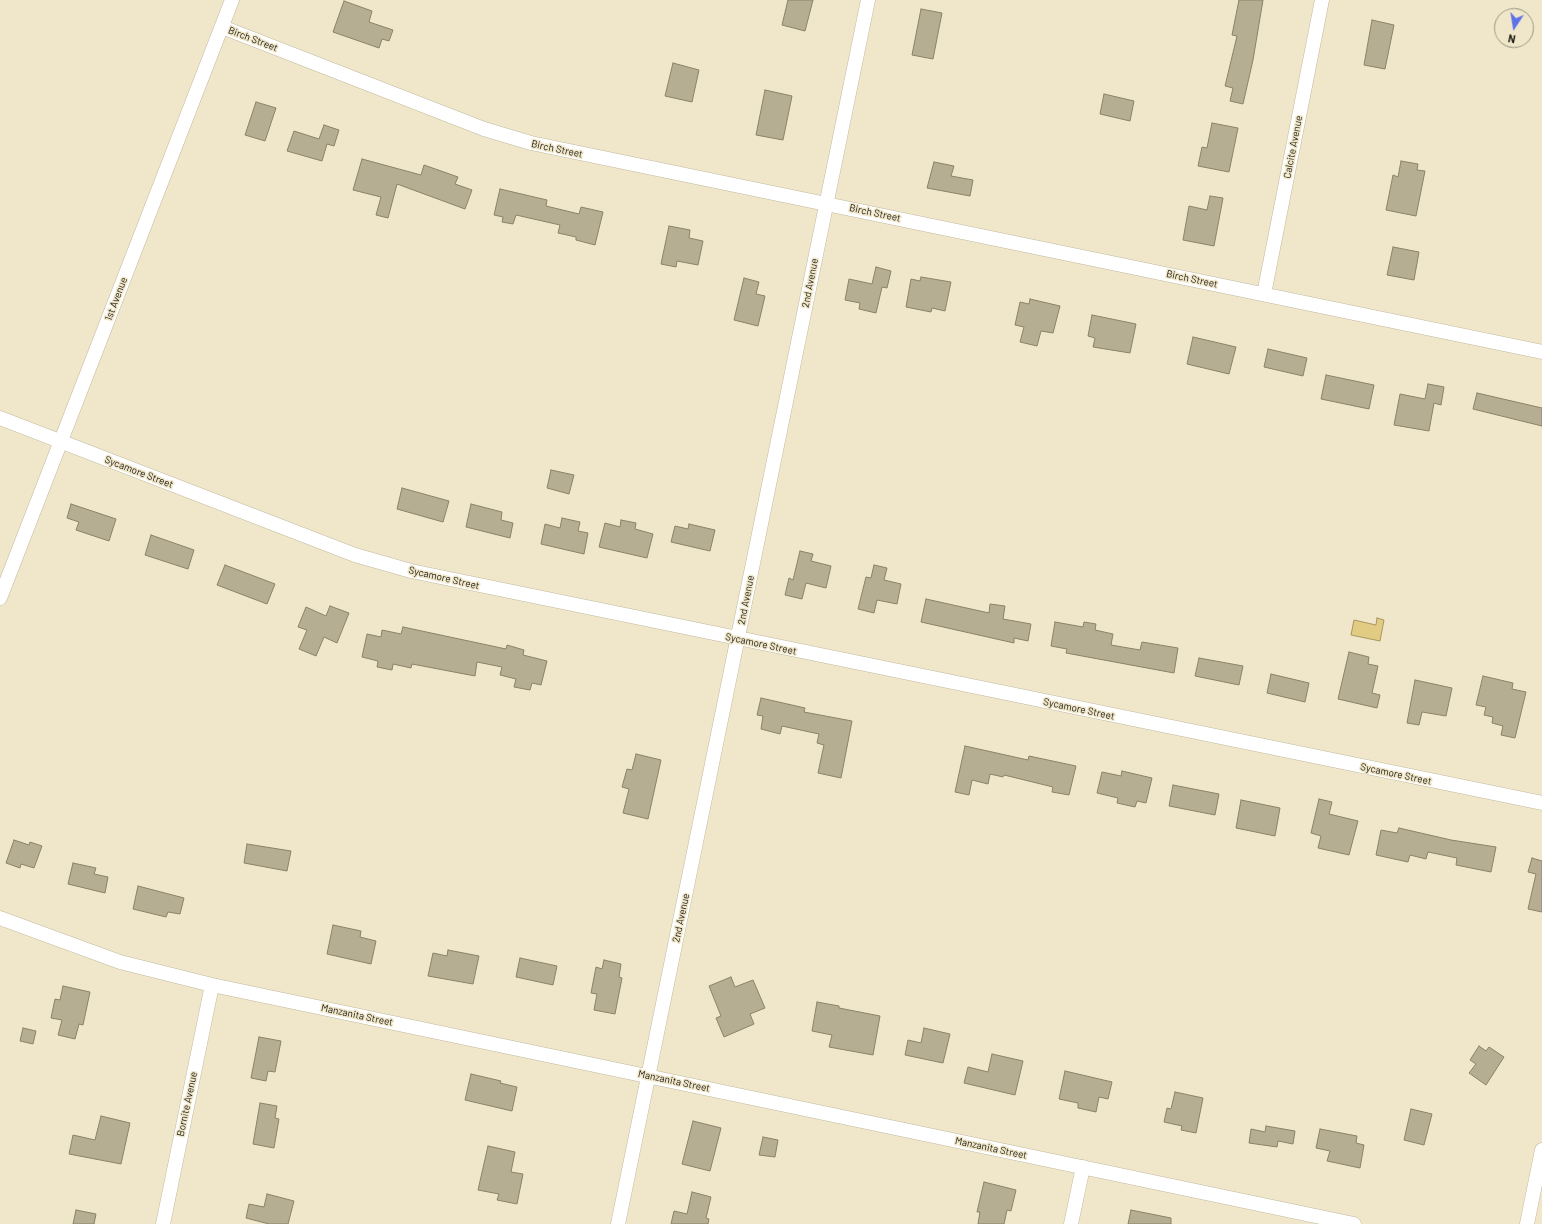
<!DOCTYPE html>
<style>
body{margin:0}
#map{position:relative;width:1542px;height:1224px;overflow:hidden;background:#f0e7cb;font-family:Barlow,sans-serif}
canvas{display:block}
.north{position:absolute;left:1494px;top:8px;width:40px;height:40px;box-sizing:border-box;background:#f0e7cb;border:1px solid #9c9681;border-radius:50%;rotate:192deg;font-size:11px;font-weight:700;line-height:16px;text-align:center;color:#1f1c12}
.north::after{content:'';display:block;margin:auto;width:14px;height:18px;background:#5d71e8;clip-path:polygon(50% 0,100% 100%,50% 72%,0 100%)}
</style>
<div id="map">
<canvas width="1542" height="1224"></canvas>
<div class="north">N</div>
</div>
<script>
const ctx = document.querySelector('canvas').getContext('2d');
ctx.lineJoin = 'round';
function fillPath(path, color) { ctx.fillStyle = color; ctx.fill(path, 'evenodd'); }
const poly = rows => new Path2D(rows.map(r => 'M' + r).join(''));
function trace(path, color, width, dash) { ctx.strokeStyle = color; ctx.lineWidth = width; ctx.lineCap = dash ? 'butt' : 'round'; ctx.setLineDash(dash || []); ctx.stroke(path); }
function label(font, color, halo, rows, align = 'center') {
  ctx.font = font + ' Barlow,sans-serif'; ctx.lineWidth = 3; ctx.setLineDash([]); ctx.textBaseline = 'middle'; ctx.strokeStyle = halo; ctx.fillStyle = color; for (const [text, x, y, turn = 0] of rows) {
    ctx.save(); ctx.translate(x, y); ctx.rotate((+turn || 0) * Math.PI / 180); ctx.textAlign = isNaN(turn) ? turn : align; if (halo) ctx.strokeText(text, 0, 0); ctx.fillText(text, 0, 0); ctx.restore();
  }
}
const water = poly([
 [1377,618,1384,620,1380,641,1351,635,1354,620,1376,625,1377,618]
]);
const building = poly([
 [788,0,813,0,805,31,782,25,788,0],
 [1239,0,1263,0,1253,60,1243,104,1230,101,1233,88,1225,86,1237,36,1232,35,1239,0],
 [344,1,372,11,369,22,393,30,389,41,382,39,379,48,333,32,344,1],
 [921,9,942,13,933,59,912,55,921,9],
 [1372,20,1394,25,1385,69,1364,65,1372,20],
 [673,63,699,70,692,102,665,96,673,63],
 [765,90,792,96,783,140,756,135,765,90],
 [1104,94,1134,101,1130,121,1100,114,1104,94],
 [256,102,276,108,265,141,245,135,256,102],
 [1212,123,1238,128,1229,172,1198,166,1202,147,1207,148,1212,123],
 [324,125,339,130,334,146,327,144,322,161,287,151,294,131,319,139,324,125],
 [362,159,421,175,424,165,458,177,455,184,472,190,465,209,397,184,388,218,376,215,381,197,353,190,362,159],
 [1401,161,1418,164,1417,170,1425,171,1416,216,1386,210,1393,175,1398,177,1401,161],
 [934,162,954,166,951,176,973,180,970,196,927,188,934,162],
 [500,189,547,200,546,206,579,214,581,207,603,212,595,245,576,240,576,237,558,233,560,225,516,215,513,224,502,222,503,217,494,215,500,189],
 [1210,196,1223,198,1214,246,1183,240,1189,206,1207,210,1210,196],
 [669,226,690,230,689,238,703,241,698,265,677,261,676,267,661,264,669,226],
 [1393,247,1419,252,1414,280,1387,275,1393,247],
 [876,267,891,271,887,288,882,287,876,313,859,309,860,303,845,300,849,279,872,284,876,267],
 [921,277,951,282,945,311,932,308,931,312,906,307,911,279,920,281,921,277],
 [744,278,759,282,756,294,765,296,758,326,734,320,744,278],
 [1030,299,1060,306,1053,333,1041,331,1037,346,1020,342,1024,327,1015,325,1020,302,1029,304,1030,299],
 [1092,315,1136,324,1130,353,1093,347,1095,338,1088,336,1092,315],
 [1193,337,1236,347,1229,374,1187,364,1193,337],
 [1268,349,1307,358,1303,376,1264,367,1268,349],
 [1326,375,1374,385,1369,409,1321,399,1326,375],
 [1428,384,1444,387,1441,405,1434,403,1429,431,1394,425,1400,394,1425,399,1428,384],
 [1477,393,1542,408,1542,426,1473,409,1477,393],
 [551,470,574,475,569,494,547,488,551,470],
 [402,488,449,501,443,522,397,509,402,488],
 [71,504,116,519,109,541,76,530,79,522,67,518,71,504],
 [471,504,502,512,501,520,513,523,510,538,466,527,471,504],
 [562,518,580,522,578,531,588,533,584,554,541,544,545,524,560,528,562,518],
 [621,520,636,523,635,529,653,534,647,558,599,547,605,523,620,527,621,520],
 [689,524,715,530,710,551,671,542,675,526,688,529,689,524],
 [151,535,194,550,188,569,145,555,151,535],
 [800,551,813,554,811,561,831,566,826,588,806,583,802,599,785,595,789,578,793,580,800,551],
 [225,565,275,584,267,604,217,585,225,565],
 [874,565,887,568,884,580,901,584,897,604,877,600,874,613,858,609,866,577,871,578,874,565],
 [926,599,989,613,990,604,1005,606,1003,619,1031,624,1028,641,1014,638,1014,643,921,622,926,599],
 [330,606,349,613,337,643,324,637,316,656,299,649,307,630,298,627,306,607,326,616,330,606],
 [1055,622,1083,627,1084,622,1096,624,1095,630,1113,634,1111,645,1140,650,1142,642,1178,648,1174,673,1066,653,1067,649,1051,646,1055,622],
 [403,627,506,649,507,645,524,650,523,655,547,661,541,685,532,683,530,690,514,687,516,679,500,675,502,667,477,662,475,676,412,664,411,668,393,664,392,670,377,667,378,661,362,657,367,634,381,637,382,630,401,634,403,627],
 [1349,652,1369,657,1368,664,1378,666,1372,693,1380,695,1377,708,1338,699,1349,652],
 [1199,658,1243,666,1239,685,1195,676,1199,658],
 [1271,674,1309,683,1305,702,1267,693,1271,674],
 [1483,676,1513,683,1512,689,1526,692,1515,738,1501,735,1503,726,1492,723,1493,717,1484,715,1486,707,1476,705,1483,676],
 [1415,680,1452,688,1446,716,1422,712,1419,725,1407,723,1415,680],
 [761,698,805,708,804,712,852,721,841,778,818,773,824,745,817,743,819,734,782,726,780,734,761,729,763,716,757,715,761,698],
 [965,746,1028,760,1029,756,1076,766,1069,795,1052,792,1053,787,1004,775,1003,777,990,774,988,784,972,780,969,795,955,792,965,746],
 [636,754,661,760,648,819,623,813,629,789,622,787,627,769,632,770,636,754],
 [1122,771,1152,778,1146,803,1137,801,1135,807,1117,803,1118,798,1097,793,1102,772,1121,776,1122,771],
 [1173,785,1219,794,1215,815,1169,806,1173,785],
 [1319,799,1332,802,1329,814,1358,821,1349,855,1318,848,1321,836,1311,833,1319,799],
 [1241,800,1280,808,1275,836,1236,828,1241,800],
 [1399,828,1451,840,1496,847,1491,872,1456,865,1457,858,1428,852,1426,859,1410,855,1408,862,1376,855,1381,830,1397,833,1399,828],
 [14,840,29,845,30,842,42,846,34,868,21,864,20,868,6,863,14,840],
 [247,844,291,851,287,871,244,863,247,844],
 [1532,858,1542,861,1542,912,1528,909,1536,874,1528,872,1532,858],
 [73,863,96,868,94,874,108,877,105,893,68,884,73,863],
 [138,886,184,898,180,914,168,912,166,917,133,909,138,886],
 [333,925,361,931,360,937,376,941,371,964,327,954,333,925],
 [448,950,479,956,473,984,428,976,433,953,447,956,448,950],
 [520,958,557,966,553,985,516,977,520,958],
 [604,960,621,964,619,977,622,978,615,1014,594,1010,597,994,591,993,596,967,602,969,604,960],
 [731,977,735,987,753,980,765,1008,750,1014,754,1024,724,1037,716,1018,721,1016,709,986,731,977],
 [63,986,90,992,83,1025,79,1024,75,1039,58,1035,62,1020,51,1018,55,999,60,1000,63,986],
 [817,1002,839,1006,839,1008,880,1016,873,1055,829,1047,832,1035,812,1031,817,1002],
 [23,1028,36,1031,33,1044,20,1041,23,1028],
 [924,1028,950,1034,943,1063,905,1055,908,1040,921,1043,924,1028],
 [259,1037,281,1041,275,1072,268,1071,266,1081,251,1078,259,1037],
 [1479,1046,1486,1051,1489,1047,1504,1057,1486,1085,1469,1073,1476,1064,1470,1060,1479,1046],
 [992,1054,1023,1061,1015,1095,964,1083,968,1067,988,1072,992,1054],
 [1065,1071,1112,1082,1108,1099,1099,1097,1096,1112,1078,1108,1078,1103,1059,1099,1065,1071],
 [471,1074,501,1081,500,1083,517,1087,512,1111,465,1100,471,1074],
 [1175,1092,1203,1098,1196,1133,1181,1130,1182,1126,1164,1122,1167,1108,1171,1109,1175,1092],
 [260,1103,277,1106,275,1118,279,1119,274,1148,253,1144,260,1103],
 [1411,1109,1432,1114,1424,1145,1404,1140,1411,1109],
 [101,1116,130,1123,121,1164,69,1154,73,1135,95,1140,101,1116],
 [693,1121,721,1128,710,1171,682,1164,693,1121],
 [1266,1126,1295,1131,1293,1144,1278,1141,1277,1147,1249,1143,1251,1129,1265,1132,1266,1126],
 [1320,1129,1357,1136,1356,1143,1364,1145,1360,1168,1327,1161,1330,1151,1316,1148,1320,1129],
 [763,1137,778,1140,775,1157,759,1155,763,1137],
 [488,1146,515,1152,511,1172,523,1174,517,1204,497,1200,499,1194,478,1190,488,1146],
 [984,1182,1016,1190,1011,1211,1007,1210,1004,1224,978,1224,980,1212,977,1212,984,1182],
 [692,1192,711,1197,706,1218,709,1219,708,1224,671,1224,674,1211,687,1214,692,1192],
 [267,1194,294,1201,288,1224,269,1224,246,1218,249,1204,264,1207,267,1194],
 [76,1210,96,1214,94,1224,73,1224,76,1210],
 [1131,1210,1171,1218,1171,1224,1128,1224,1131,1210]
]);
const minor = poly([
 [222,27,484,129,531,143,1542,352],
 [1264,294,1322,0],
 [0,418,355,555,411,571,1542,803],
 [0,598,232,0],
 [0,918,120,962,212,985,1354,1224],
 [163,1224,212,985],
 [618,1224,868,0],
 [1071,1224,1083,1167],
 [1527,1224,1542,1150]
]);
const streetNames = [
 ["Birch Street",253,39,21],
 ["Calcite Avenue",1293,147,-79],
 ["Birch Street",557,149,12],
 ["Birch Street",875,213,12],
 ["Birch Street",1192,279,12],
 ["2nd Avenue",810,283,-79],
 ["1st Avenue",116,299,-69],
 ["Sycamore Street",139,472,21],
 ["Sycamore Street",444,578,13],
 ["2nd Avenue",746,600,-79],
 ["Sycamore Street",761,644,12],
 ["Sycamore Street",1079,709,12],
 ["Sycamore Street",1396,774,12],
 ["2nd Avenue",681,918,-78],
 ["Manzanita Street",357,1015,12],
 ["Manzanita Street",674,1081,12],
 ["Bornite Avenue",187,1104,-78],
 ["Manzanita Street",991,1148,12]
];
fillPath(water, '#e2cb82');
trace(water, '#a89660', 1);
fillPath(building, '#b6ae93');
trace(building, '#8a8268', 1);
trace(minor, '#c1b99e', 15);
trace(minor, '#fff', 14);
label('10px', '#1f1c12', '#f0e7cb', streetNames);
</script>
